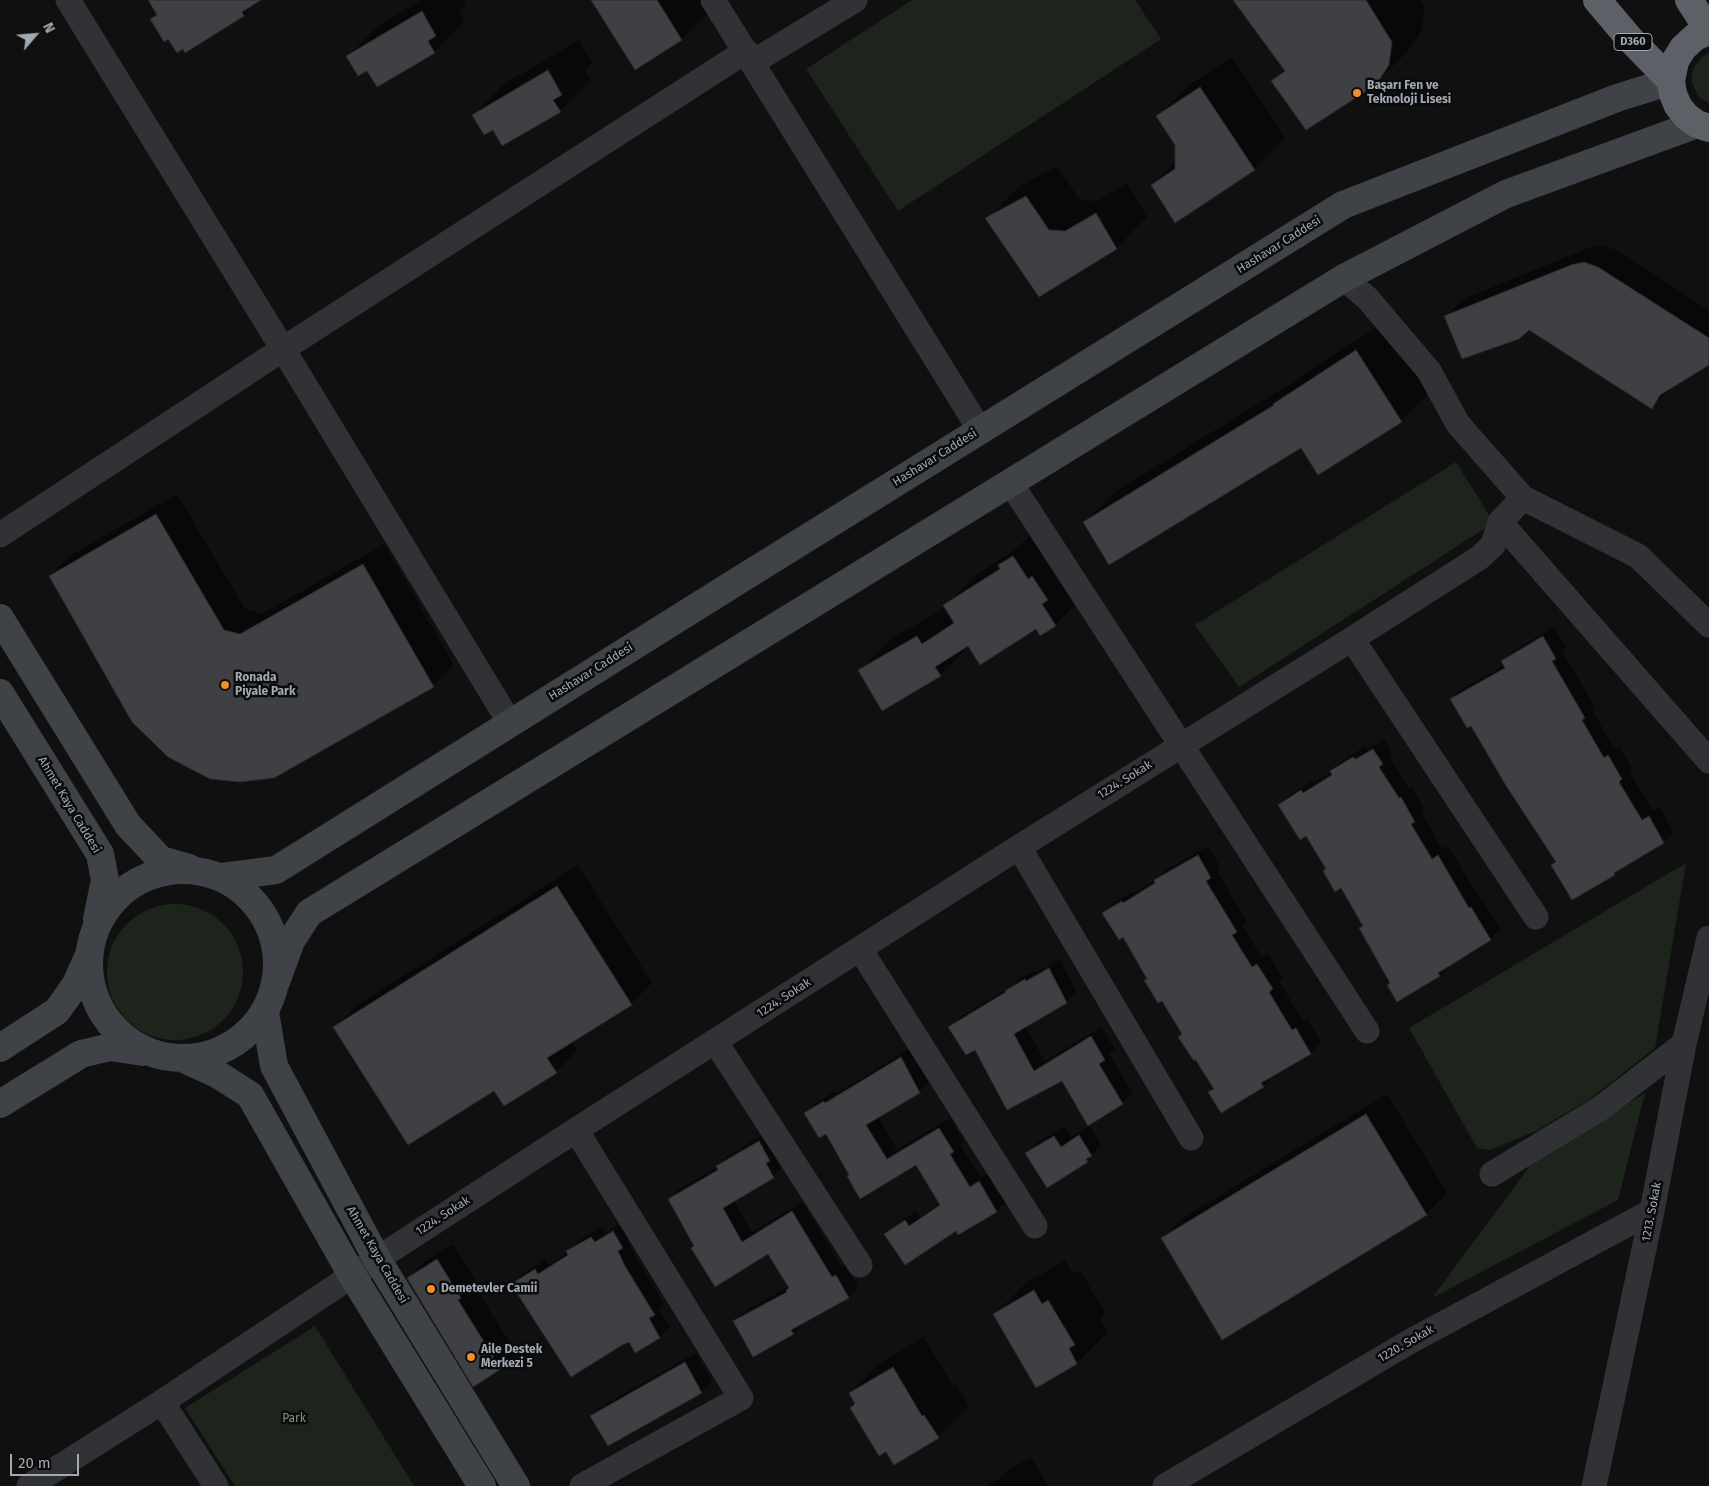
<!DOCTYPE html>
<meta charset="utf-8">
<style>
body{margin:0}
#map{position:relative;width:1709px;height:1486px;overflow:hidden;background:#101011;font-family:"Fira Sans",sans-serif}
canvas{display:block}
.north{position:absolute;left:10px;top:10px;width:50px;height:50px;-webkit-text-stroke:4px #0b0b0c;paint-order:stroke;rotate:63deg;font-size:14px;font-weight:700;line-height:20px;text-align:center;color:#a1a9b2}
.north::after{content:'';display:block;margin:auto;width:18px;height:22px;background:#a1a9b2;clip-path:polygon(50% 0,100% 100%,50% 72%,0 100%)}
.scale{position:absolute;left:10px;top:1454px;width:69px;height:22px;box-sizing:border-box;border:2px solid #a1a9b2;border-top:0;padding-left:6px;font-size:15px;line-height:18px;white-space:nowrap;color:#a1a9b2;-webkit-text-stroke:4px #0b0b0c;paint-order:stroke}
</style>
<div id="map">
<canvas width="1709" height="1486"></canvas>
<div class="north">N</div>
<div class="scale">20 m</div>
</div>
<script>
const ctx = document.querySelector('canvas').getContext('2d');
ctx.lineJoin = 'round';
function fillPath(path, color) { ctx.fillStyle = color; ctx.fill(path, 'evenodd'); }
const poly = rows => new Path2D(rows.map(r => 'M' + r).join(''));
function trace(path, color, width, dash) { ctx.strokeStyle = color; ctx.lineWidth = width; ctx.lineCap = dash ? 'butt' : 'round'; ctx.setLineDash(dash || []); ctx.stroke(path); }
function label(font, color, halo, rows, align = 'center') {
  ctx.font = font + ' "Fira Sans",sans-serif'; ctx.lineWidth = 5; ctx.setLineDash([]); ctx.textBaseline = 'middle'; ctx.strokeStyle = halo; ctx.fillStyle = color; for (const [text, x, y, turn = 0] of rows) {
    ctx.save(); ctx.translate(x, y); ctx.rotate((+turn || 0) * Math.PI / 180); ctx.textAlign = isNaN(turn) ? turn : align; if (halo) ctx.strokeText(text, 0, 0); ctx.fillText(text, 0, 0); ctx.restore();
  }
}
const green = poly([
 [912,0,1135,0,1161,39,898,211,806,69],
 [1709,53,1709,103,1700,98,1695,90,1692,82,1692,73,1696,64,1702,57],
 [1456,462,1489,515,1487,527,1239,687,1195,625],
 [1686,863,1655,1048,1590,1099,1536,1131,1490,1150,1477,1148,1409,1028],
 '107 972a68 68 0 1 1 136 0a68 68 0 1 1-136 0Z',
 [1645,1093,1618,1200,1432,1298,1535,1159],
 [315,1326,414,1486,235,1486,185,1408]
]);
const shadow = poly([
 [156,0,259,0,243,15,169,37,151,19,158,13],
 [422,0,464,0,466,4,459,11,465,21,434,52,377,85,367,69,348,56,379,25],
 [602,0,707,0,712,9,682,39],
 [1235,0,1420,0,1425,8,1422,30,1409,50,1375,84,1273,81,1285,69],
 [579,40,592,63,585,70,591,80,560,111,493,128,474,115,504,84],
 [1232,57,1285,138,1254,169,1176,221,1152,186,1176,161,1176,144,1158,116,1189,85],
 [1057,166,1080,200,1097,201,1127,183,1147,217,1117,248,987,219,1017,188],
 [1602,245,1616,250,1709,310,1709,364,1671,386,1652,408,1528,329,1446,316,1463,299,1589,248],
 [1388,320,1432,390,1401,421,1301,446,1085,522,1116,491,1300,378,1305,373],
 [177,494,245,609,262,614,384,544,454,665,433,686,133,721,50,576,71,555],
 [1030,535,1086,594,1055,625,1036,627,969,646,940,675,860,670,891,639,946,607,945,606,976,575,1016,549],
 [1554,627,1566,647,1562,651,1595,707,1592,710,1614,748,1619,746,1632,768,1629,771,1653,811,1659,807,1674,832,1663,842,1621,867,1614,874,1553,865,1557,861,1472,724,1452,699,1462,689,1505,665,1503,661,1513,651],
 [1384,739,1392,753,1389,756,1409,789,1412,787,1425,810,1422,814,1442,849,1448,846,1480,899,1481,898,1501,929,1490,939,1450,965,1440,975,1398,1000,1391,982,1360,929,1364,925,1341,887,1327,868,1307,834,1279,805,1290,795,1312,781,1314,783,1332,772,1342,761,1364,747,1368,749],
 [1208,846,1220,867,1217,871,1246,921,1242,925,1262,958,1268,954,1283,978,1279,981,1303,1021,1307,1018,1321,1042,1311,1053,1273,1075,1263,1086,1210,1093,1214,1088,1183,1034,1123,936,1104,913,1114,902,1133,892,1134,893,1157,879,1166,870],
 [578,865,652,983,631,1004,571,1042,577,1051,556,1072,495,1089,335,1027,356,1006],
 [1060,959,1076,992,1066,1002,1025,1026,1045,1061,1101,1027,1115,1049,1109,1054,1133,1093,1122,1103,1089,1124,1101,1145,1087,1161,1027,1154,1037,1143,1064,1126,1071,1137,1090,1126,1062,1079,1008,1109,975,1048,950,1027,960,1017,1011,987,1017,980,1036,970,1037,972],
 [912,1047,929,1082,919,1092,878,1116,897,1150,950,1118,963,1141,960,1144,981,1177,990,1172,1007,1201,996,1211,956,1229,886,1235,896,1224,916,1211,920,1217,941,1203,917,1164,851,1174,826,1133,805,1113,816,1103,835,1091,836,1094],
 [1387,1094,1447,1193,1426,1214,1162,1239,1183,1218],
 [769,1131,783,1167,773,1177,734,1200,752,1232,802,1202,842,1267,846,1265,858,1287,848,1297,804,1323,793,1333,735,1322,745,1311,790,1286,769,1252,695,1245,669,1199,679,1189,718,1167,728,1156],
 [624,1222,633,1236,628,1241,635,1256,664,1304,659,1309,670,1326,660,1337,636,1351,629,1340,513,1284,523,1274,545,1259,549,1265,568,1253,568,1251,578,1241,602,1227,605,1233],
 [453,1244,476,1281,473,1284,516,1352,500,1368,408,1278,424,1262],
 [1065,1260,1073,1274,1080,1270,1105,1313,1100,1318,1108,1332,1077,1363,1037,1386,995,1314,1026,1283],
 [924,1337,953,1386,956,1385,969,1406,938,1437,856,1403,850,1393,881,1362],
 [696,1353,712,1381,702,1392,608,1445,591,1416,602,1406],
 [1031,1457,1048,1486,987,1486,1000,1478,1008,1470]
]);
const building = poly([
 [148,0,261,0,242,12,244,16,185,53,183,49,177,53,168,39,164,42,150,19,157,15,148,0],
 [591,0,657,0,682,40,635,70,591,0],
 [1233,0,1366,0,1392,42,1389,65,1376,85,1306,130,1271,81,1285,71,1233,0],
 [422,11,436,36,428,41,435,53,377,87,367,71,358,76,346,56,422,11],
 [548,70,562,95,553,100,561,112,502,146,493,130,484,135,472,115,548,70],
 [1200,87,1255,170,1175,223,1151,185,1175,169,1175,145,1156,116,1200,87],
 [1026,196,1049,230,1065,231,1096,213,1117,249,1039,297,985,218,1026,196],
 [1584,262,1598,267,1709,338,1709,365,1660,395,1652,409,1529,330,1519,339,1462,359,1444,316,1571,265,1584,262],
 [1356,350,1402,422,1318,475,1301,448,1109,565,1083,522,1274,405,1273,404,1356,350],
 [156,514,224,630,240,634,363,564,434,687,274,778,240,782,210,779,168,757,132,722,49,576,156,514],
 [1013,556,1028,579,1032,576,1048,600,1042,604,1056,626,1040,636,1036,629,980,665,968,646,935,667,941,676,882,711,858,670,917,636,922,644,954,623,943,605,1000,569,998,565,1013,556],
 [1543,636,1556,659,1552,661,1585,718,1582,720,1604,758,1608,755,1622,779,1619,782,1642,820,1649,816,1664,843,1614,873,1615,875,1572,900,1551,865,1556,862,1505,784,1471,726,1467,728,1450,699,1505,668,1501,661,1543,636],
 [1373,749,1383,764,1379,767,1399,798,1401,797,1415,822,1411,824,1432,859,1438,855,1469,908,1471,907,1491,940,1438,973,1440,976,1397,1002,1387,985,1390,983,1359,928,1363,926,1341,888,1335,892,1323,871,1326,869,1306,836,1300,840,1278,805,1301,790,1303,793,1332,775,1330,771,1353,757,1356,759,1373,749],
 [1198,855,1211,878,1206,881,1237,932,1232,935,1252,967,1257,964,1273,989,1269,992,1292,1030,1296,1028,1311,1054,1261,1083,1264,1087,1221,1113,1208,1092,1214,1089,1195,1059,1194,1061,1178,1037,1182,1034,1162,1001,1158,1003,1144,980,1147,979,1123,937,1119,940,1102,913,1122,901,1123,903,1155,883,1154,880,1198,855],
 [557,886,632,1005,547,1058,557,1073,504,1106,494,1091,408,1145,333,1027,557,886],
 [1049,968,1067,1003,1014,1034,1034,1071,1091,1036,1105,1060,1099,1064,1123,1104,1088,1126,1062,1081,1007,1110,975,1050,966,1055,948,1027,1006,992,1005,991,1025,979,1026,981,1049,968],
 [901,1057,920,1093,866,1125,887,1159,939,1128,954,1152,950,1154,970,1187,979,1181,997,1212,958,1235,956,1231,905,1265,884,1234,905,1220,909,1226,940,1205,916,1165,860,1199,847,1176,849,1175,826,1134,819,1138,804,1113,824,1101,825,1103,901,1057],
 [1366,1114,1427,1215,1222,1340,1161,1238,1366,1114],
 [1079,1135,1092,1156,1086,1159,1088,1162,1047,1188,1025,1153,1054,1136,1061,1147,1079,1135],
 [759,1141,770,1161,766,1163,774,1178,723,1208,742,1242,792,1211,832,1277,836,1275,849,1298,791,1330,794,1334,753,1357,733,1321,787,1292,786,1290,789,1288,768,1254,715,1287,691,1248,694,1246,668,1199,718,1170,716,1166,759,1141],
 [613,1231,623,1248,618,1251,625,1266,655,1315,649,1318,660,1338,635,1353,629,1342,622,1345,571,1377,511,1284,535,1269,538,1274,568,1255,566,1251,591,1237,595,1242,613,1231],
 [437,1259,461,1298,458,1300,501,1369,473,1387,407,1278,437,1259],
 [1034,1290,1042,1304,1048,1300,1075,1345,1069,1348,1077,1364,1036,1388,993,1314,1034,1290],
 [685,1362,702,1393,608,1446,590,1416,685,1362],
 [893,1367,922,1416,924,1415,939,1438,894,1465,886,1452,879,1456,850,1408,855,1404,849,1393,893,1367]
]);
const street = poly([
 [68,0,283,349,510,723],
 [713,0,980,430],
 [753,62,855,0],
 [1344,278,1368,299,1429,371,1458,424,1523,498,1638,556,1709,625],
 [1010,482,1367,1031],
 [1500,522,1709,761],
 [0,535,283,349,746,51],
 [1352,639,1536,917],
 [1019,847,1191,1138],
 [860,949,1035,1226],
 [715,1041,860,1265],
 [576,1130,741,1398,582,1486],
 [1492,1174,1601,1108,1684,1044],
 [162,1402,216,1486],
 [29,1486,162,1402,377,1259,576,1130,1019,847,1352,639,1479,558,1493,545,1500,522,1523,498],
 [1165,1486,1409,1342,1652,1211],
 [1594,1486,1652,1211,1684,1044,1709,938]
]);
const secondary = poly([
 [0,618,128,825,161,860,189,868],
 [0,693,100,854,105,880,97,919],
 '89 964a94 94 0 1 1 188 0a94 94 0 1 1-188 0Z',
 [222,877,276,870,741,579,1343,205,1617,98,1671,81],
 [276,982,291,941,309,913,1344,278,1506,194,1697,124],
 [265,1012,274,1066,377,1259,516,1486],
 [0,1048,57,1011,76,984,88,957],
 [184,1059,217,1074,250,1095,352,1275,482,1486],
 [0,1104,81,1054,110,1047,143,1052]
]);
const highway = poly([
 [1597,0,1630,39,1671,81],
 [1689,0,1709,31],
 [1709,31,1695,37,1683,48,1675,61,1671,81,1673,94,1678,106,1686,116,1697,124,1709,128]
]);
const markers = [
 [1357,93,5,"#f18e27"],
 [225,685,5,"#f18e27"],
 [431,1289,5,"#f18e27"],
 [471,1357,5,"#f18e27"]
];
const shields = [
 [1633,42,38]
];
const shieldNames = [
 ["D360",1633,42]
];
const poiNames = [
 ["Başarı Fen ve",1367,86],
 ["Teknoloji Lisesi",1367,100],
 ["Ronada",235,678],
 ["Piyale Park",235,692],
 ["Demetevler Camii",441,1289],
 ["Aile Destek",481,1350],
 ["Merkezi 5",481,1364]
];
const streetNames = [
 ["Hashavar Caddesi",1279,245,-32],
 ["Hashavar Caddesi",935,458,-32],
 ["Hashavar Caddesi",591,672,-32],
 ["1224. Sokak",1125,780,-32],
 ["Ahmet Kaya Caddesi",69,805,59],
 ["1224. Sokak",784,998,-33],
 ["1213. Sokak",1652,1212,-79],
 ["1224. Sokak",443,1216,-33],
 ["Ahmet Kaya Caddesi",377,1255,60],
 ["1220. Sokak",1406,1344,-30]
];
const parkNames = [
 ["Park",294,1419]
];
fillPath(green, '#1c241c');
fillPath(shadow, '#0007');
fillPath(building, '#3f4044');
trace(building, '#2a2a2d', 1);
trace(street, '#313236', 25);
trace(secondary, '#3f4246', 28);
trace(highway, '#5d6167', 28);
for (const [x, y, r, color] of markers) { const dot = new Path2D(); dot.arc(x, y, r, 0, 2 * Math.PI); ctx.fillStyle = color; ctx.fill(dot); trace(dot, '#0b0b0c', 2); }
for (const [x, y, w] of shields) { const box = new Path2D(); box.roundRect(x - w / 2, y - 8.5, w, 17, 4); ctx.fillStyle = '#0b0b0c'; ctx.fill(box); trace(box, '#a1a9b2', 1); }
label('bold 11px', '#a1a9b2', null, shieldNames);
label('bold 12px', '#a1a9b2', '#0b0b0c', poiNames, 'left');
label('12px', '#a1a9b2', '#0b0b0c', streetNames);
label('12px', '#7b9e77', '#0b0b0c', parkNames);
</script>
